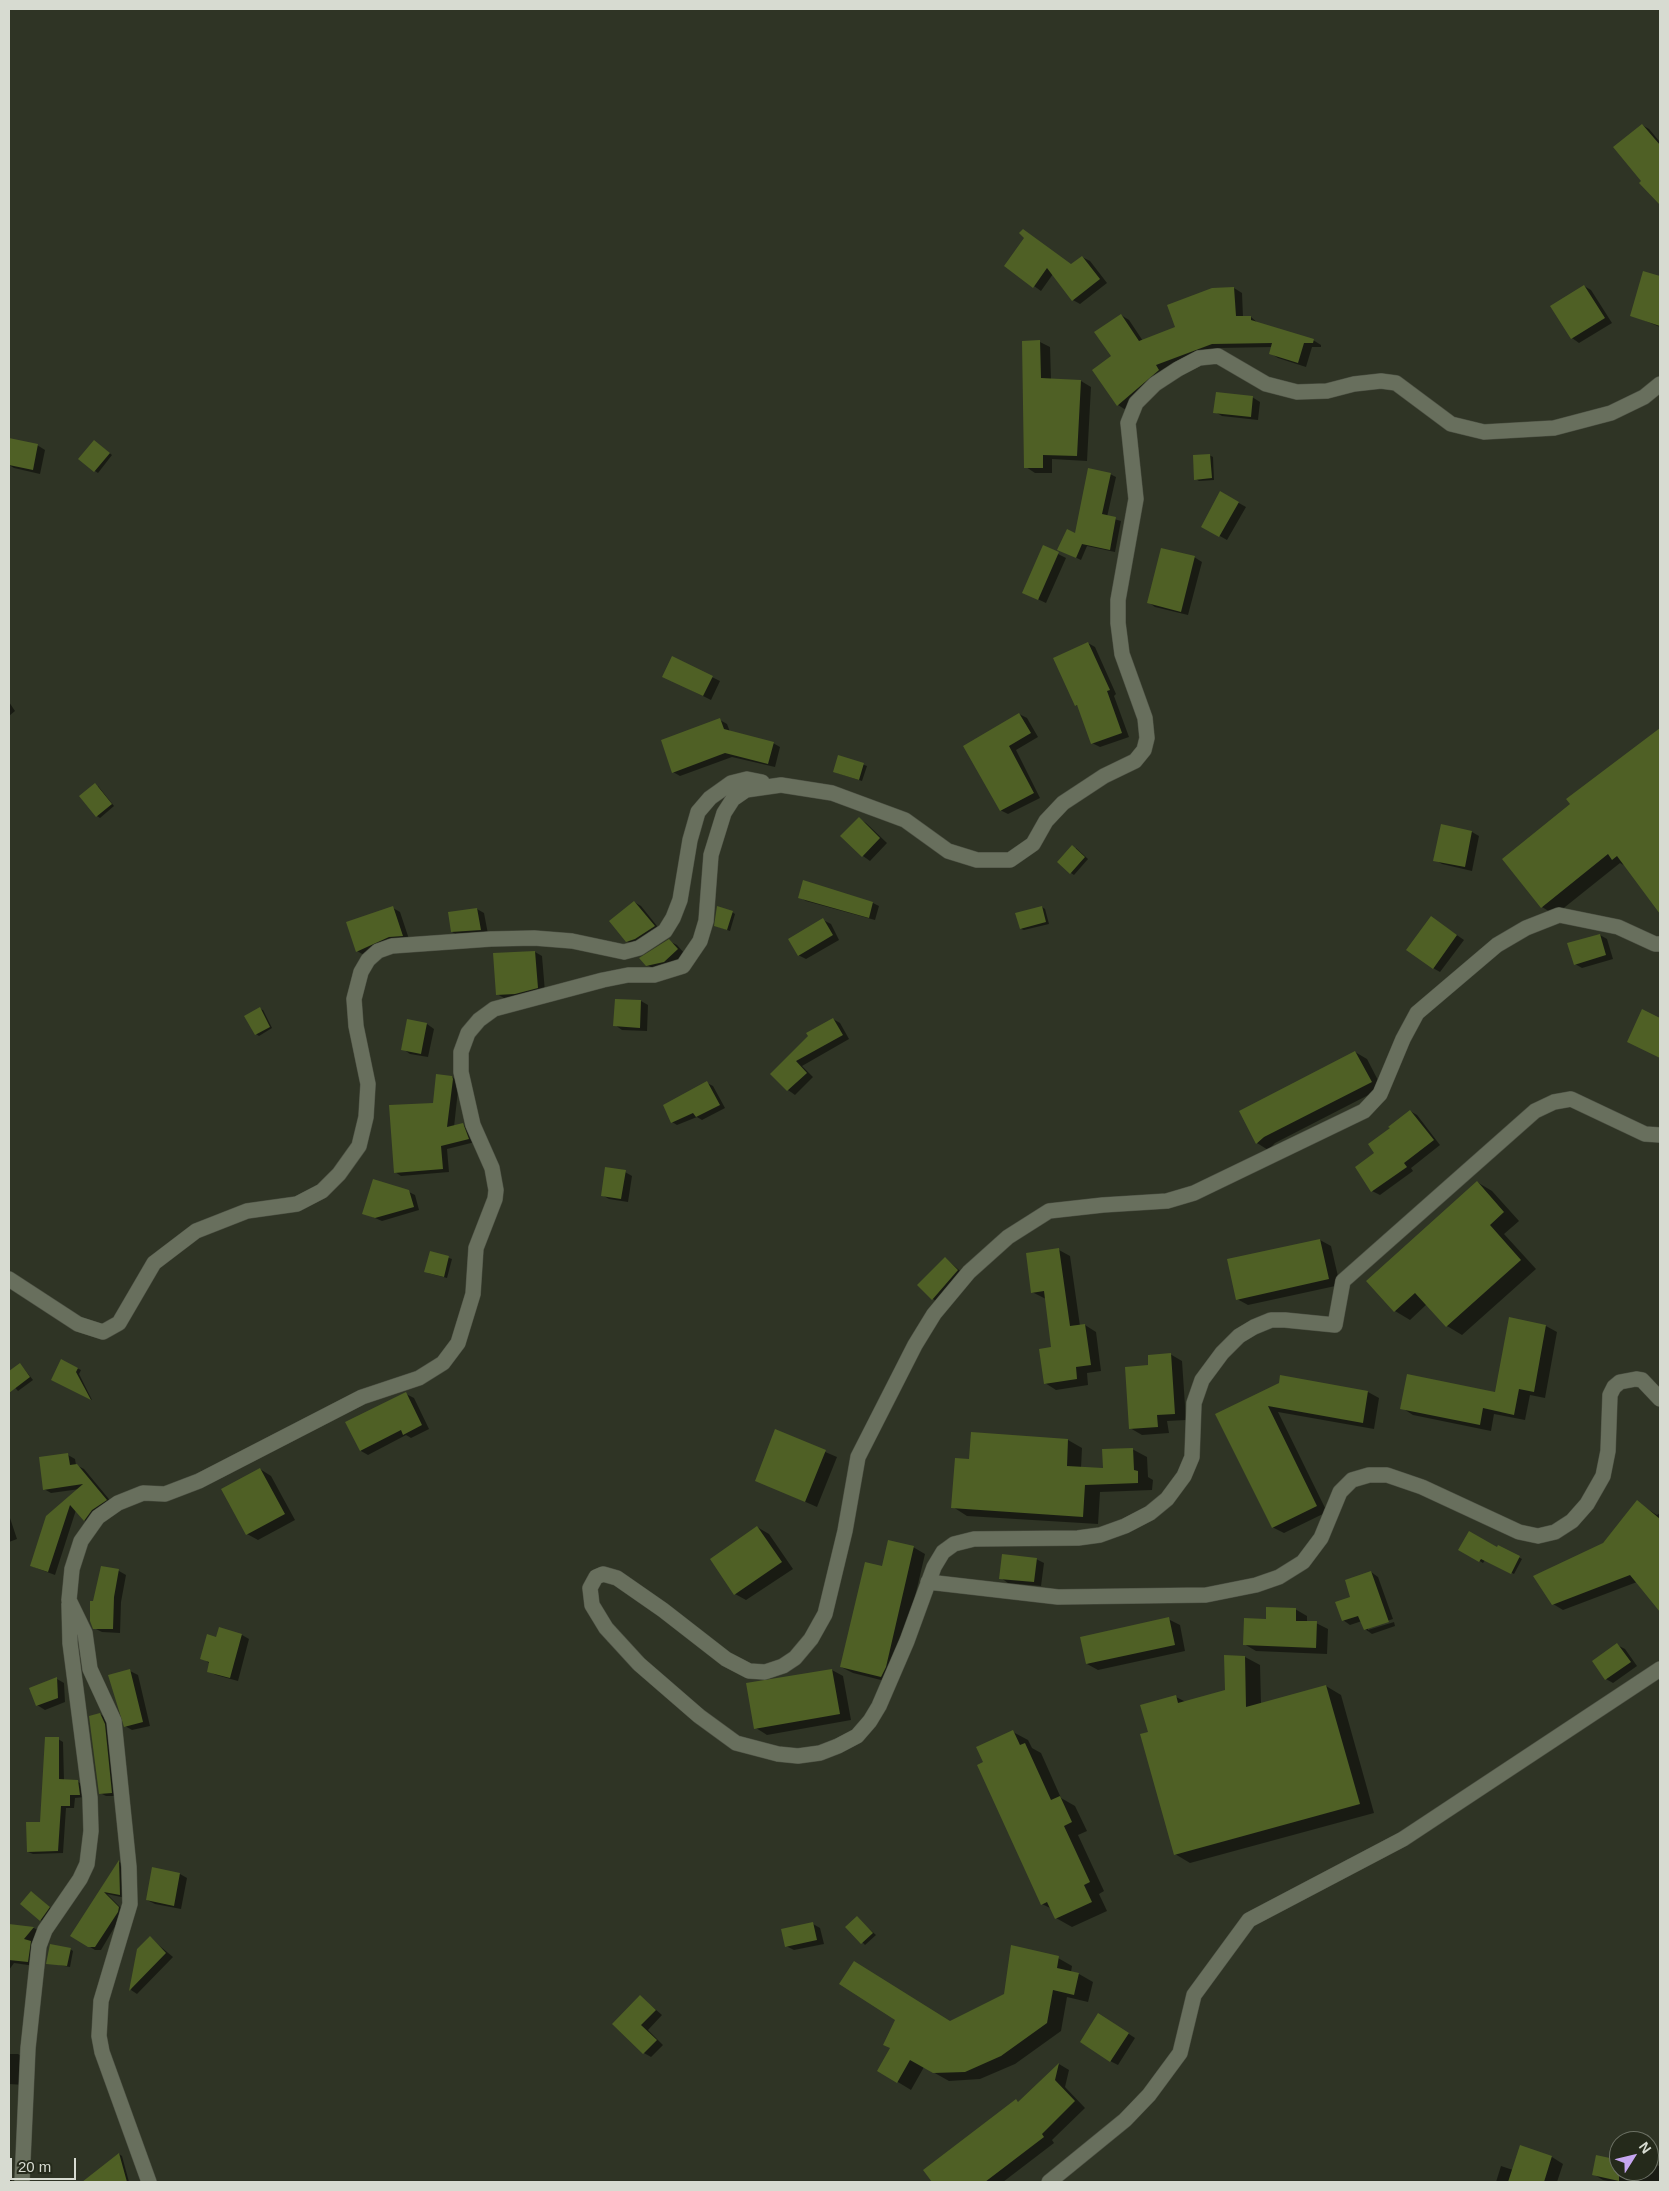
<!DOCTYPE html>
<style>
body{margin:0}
#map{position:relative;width:1669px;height:2191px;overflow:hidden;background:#2f3425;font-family:Helvetica,sans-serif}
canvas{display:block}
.frame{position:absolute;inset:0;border:10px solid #d7dbd1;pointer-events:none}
.north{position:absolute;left:1609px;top:2131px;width:50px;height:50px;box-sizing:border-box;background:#252a1b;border:1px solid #6c7164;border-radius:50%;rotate:54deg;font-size:14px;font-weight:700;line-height:20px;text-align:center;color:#d7dbd1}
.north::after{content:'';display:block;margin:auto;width:18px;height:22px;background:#c6a6f0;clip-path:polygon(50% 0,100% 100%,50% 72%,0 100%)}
.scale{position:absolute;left:10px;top:2158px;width:66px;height:22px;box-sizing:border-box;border:2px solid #d7dbd1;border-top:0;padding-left:6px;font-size:15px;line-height:18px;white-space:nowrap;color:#d7dbd1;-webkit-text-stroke:4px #252a1b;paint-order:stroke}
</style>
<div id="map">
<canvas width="1669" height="2191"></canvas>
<div class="frame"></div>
<div class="north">N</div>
<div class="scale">20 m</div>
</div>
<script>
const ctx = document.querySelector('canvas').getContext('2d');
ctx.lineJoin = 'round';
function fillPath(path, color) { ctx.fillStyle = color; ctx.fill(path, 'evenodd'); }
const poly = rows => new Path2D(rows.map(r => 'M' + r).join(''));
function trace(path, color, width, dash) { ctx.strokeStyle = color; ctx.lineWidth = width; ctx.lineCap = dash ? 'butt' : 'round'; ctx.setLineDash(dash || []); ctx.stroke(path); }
const shadow = poly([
 [1642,125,1649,129,1660,142,1660,204,1641,183,1643,181],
 [1082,257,1090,261,1107,283,1080,304,1073,300,1053,274,1041,291,1006,266,1072,265],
 [1644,272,1660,277,1660,327,1631,315],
 [1584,286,1591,290,1612,323,1579,343,1572,338,1552,306],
 [1234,288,1242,293,1243,317,1251,317,1259,324,1313,340,1321,345,1321,347,1312,347,1306,367,1278,358,1270,353,1272,347,1220,348,1163,370,1126,410,1118,405,1113,357,1121,315,1129,320,1143,341,1177,328,1212,289],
 [1040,342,1050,347,1051,379,1081,381,1091,387,1087,461,1052,459,1052,473,1035,473,1026,467],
 [1252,397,1260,402,1258,420,1222,416,1215,412],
 [11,440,37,445,45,450,40,474,14,468,9,465],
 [97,443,112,455,98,473,95,471],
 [1209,455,1213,457,1214,480,1199,481,1196,479],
 [1110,474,1116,477,1107,517,1121,521,1115,552,1087,546,1081,560,1064,552],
 [1221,493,1246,507,1227,540,1202,526],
 [1044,547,1066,558,1046,603,1031,596],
 [1194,557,1202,562,1188,615,1155,607,1148,602],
 [1088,643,1095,647,1116,694,1114,696,1129,737,1100,747,1092,743,1079,707,1076,705],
 [673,658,720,681,711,700,671,680],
 [9,702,15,711,9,716],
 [1019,714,1027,718,1038,737,1016,750,1040,798,1008,814,1000,810,965,747],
 [720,720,727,724,730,732,773,743,780,747,775,767,732,757,680,776,673,772],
 [1660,729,1660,910,1657,907,1627,867,1620,863,1555,915,1542,907,1572,804,1568,799],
 [839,756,867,766,862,781,837,773],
 [98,786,114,806,100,818,97,816],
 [859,819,866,823,887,843,870,861,863,856,842,836],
 [1442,826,1472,832,1479,836,1472,871,1442,864,1435,860],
 [1076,848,1088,859,1074,875,1071,873],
 [799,897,873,903,879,906,875,920,806,901],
 [634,902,641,906,661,931,634,945,627,941],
 [1042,907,1045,909,1049,924,1024,930,1021,929],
 [393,908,400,912,409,939,364,955,357,951],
 [477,909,484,913,488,934,459,936,452,932],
 [732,912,735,914,730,931,716,926],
 [823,920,831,924,839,940,806,959,798,955],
 [1438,922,1464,940,1440,972,1433,968],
 [1600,935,1607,939,1613,959,1582,968,1575,964],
 [669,941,677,945,685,954,672,966,655,969,647,965],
 [535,952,542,956,545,992,523,997,504,998,497,994],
 [641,1001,648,1005,647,1031,622,1030,615,1025],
 [260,1009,263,1010,272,1028,259,1036,256,1034],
 [833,1019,840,1023,849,1039,802,1066,813,1077,795,1095,788,1090,772,1074],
 [427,1024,434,1029,428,1057,410,1054,403,1049],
 [1355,1052,1367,1059,1382,1088,1275,1143,1268,1150,1257,1143],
 [452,1077,459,1081,454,1127,463,1125,470,1129,475,1142,447,1149,449,1172,401,1176,395,1172],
 [707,1083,713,1086,725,1108,702,1120,697,1117,677,1125,672,1122],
 [1410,1111,1417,1115,1440,1145,1411,1168,1413,1171,1380,1195,1372,1191,1376,1154,1392,1129],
 [625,1172,632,1176,628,1202,609,1199,602,1195],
 [1477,1182,1492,1191,1519,1221,1504,1234,1536,1269,1462,1335,1447,1326,1427,1304,1410,1320,1395,1311],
 [409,1192,415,1195,419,1210,382,1221,363,1213],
 [1320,1240,1331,1246,1340,1285,1248,1305,1237,1299],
 [1059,1250,1070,1256,1080,1326,1085,1325,1096,1332,1101,1371,1087,1373,1088,1385,1056,1390,1045,1383,1053,1348,1046,1299,1032,1292],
 [431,1252,452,1259,447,1278,428,1273],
 [946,1259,965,1275,940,1304,933,1299,919,1285],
 [1510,1319,1546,1326,1557,1332,1545,1398,1530,1395,1525,1420,1494,1414,1491,1431,1413,1415,1402,1408,1496,1394],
 [1170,1354,1182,1361,1186,1420,1167,1421,1169,1433,1142,1435,1130,1428],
 [62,1361,81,1370,79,1374,92,1400,52,1379],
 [20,1364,33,1380,18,1391,9,1381,9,1372],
 [1281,1376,1368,1392,1379,1398,1374,1429,1278,1412,1327,1512,1284,1533,1272,1527,1217,1414,1280,1384],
 [406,1394,414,1398,429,1429,411,1438,406,1435,368,1455,361,1451,346,1423],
 [776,1431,837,1457,817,1507,756,1480],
 [1068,1440,1082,1448,1081,1468,1104,1470,1132,1449,1147,1457,1148,1477,1153,1480,1152,1490,1100,1492,1098,1524,967,1516,953,1507,970,1460],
 [68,1455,75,1459,76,1465,84,1469,113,1504,91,1524,84,1520,76,1510,55,1575,31,1566,80,1489,51,1493,44,1489],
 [260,1469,271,1476,295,1520,258,1540,247,1534],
 [1637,1502,1657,1515,1660,1513,1660,1610,1637,1582,1563,1610,1553,1604],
 [9,1515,17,1539,9,1542],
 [757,1527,769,1534,793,1569,746,1600,735,1594],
 [913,1547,925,1554,897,1674,893,1683,853,1673,841,1667,883,1567],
 [1499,1547,1522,1559,1514,1574,1485,1560,1483,1563,1460,1549,1498,1549],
 [1036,1559,1044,1563,1041,1586,1008,1583,1001,1578],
 [102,1567,119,1571,126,1575,121,1602,120,1633,102,1632,94,1628,94,1602],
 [1371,1572,1378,1577,1393,1619,1368,1627,1368,1630,1394,1622,1395,1626,1372,1634,1365,1629,1362,1621,1350,1625,1343,1620,1352,1597],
 [1295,1609,1307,1616,1307,1622,1316,1623,1328,1629,1327,1654,1256,1651,1244,1644,1267,1621],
 [1168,1619,1180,1625,1185,1651,1098,1670,1087,1664],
 [220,1629,242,1635,249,1639,238,1681,216,1675,208,1671,209,1663,202,1658,217,1639],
 [1617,1645,1625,1649,1637,1666,1613,1683,1606,1679],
 [1245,1657,1260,1665,1261,1704,1326,1686,1341,1695,1374,1813,1190,1863,1175,1854,1149,1733,1176,1697,1186,1702,1226,1691],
 [832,1670,843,1676,851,1720,767,1735,756,1728],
 [130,1671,138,1675,150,1726,132,1730,125,1726],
 [57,1679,64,1683,65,1702,45,1710,37,1705,31,1688],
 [100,1714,106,1718,118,1796,106,1796,100,1793],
 [1013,1732,1028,1740,1032,1748,1041,1753,1061,1798,1075,1806,1087,1831,1078,1835,1104,1891,1099,1894,1107,1911,1072,1927,1056,1918,1052,1909,1042,1904,985,1763],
 [58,1739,63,1742,64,1781,78,1782,83,1785,85,1797,75,1798,74,1808,66,1808,63,1853,33,1854,28,1852,41,1823],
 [119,1862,124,1865,126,1898,107,1894,124,1911,101,1950,95,1950,72,1936],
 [153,1868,180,1874,187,1878,181,1909,155,1904,147,1900],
 [32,1892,52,1909,44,1921,40,1920],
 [857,1918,876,1935,865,1945,847,1927],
 [813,1924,820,1928,824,1944,794,1950,786,1946],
 [9,1926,34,1928,41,1932,32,1943,38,1946,35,1966,14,1963,9,1970],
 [150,1938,173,1957,137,1994,131,1990,138,1950],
 [70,1949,73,1951,70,1967,48,1963],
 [1058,1958,1072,1966,1071,1972,1079,1974,1093,1982,1088,2002,1067,1997,1061,2031,1015,2064,980,2079,949,2081,924,2067,911,2090,878,2070,950,2022,1005,1995],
 [640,1996,662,2015,648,2030,663,2045,651,2057,644,2053,613,2024],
 [1106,2019,1135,2038,1118,2065,1110,2061],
 [9,2054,18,2054,25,2058,24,2085,9,2084],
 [1059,2064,1069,2070,1065,2087,1085,2108,1052,2140,1054,2143,1003,2182,934,2182,925,2170,1016,2101,1020,2103],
 [1521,2147,1552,2157,1563,2164,1557,2182,1496,2182,1501,2166,1513,2170],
 [119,2154,122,2156,129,2182,84,2182],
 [1619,2161,1619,2171,1649,2171,1649,2164,1660,2166,1660,2182,1613,2182,1603,2180,1593,2174],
 [9,2170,10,2171,12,2182,9,2182]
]);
const building = poly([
 [1642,124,1660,145,1660,205,1639,183,1641,181,1613,147],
 [1023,229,1071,264,1082,256,1100,279,1072,301,1047,268,1033,288,1004,266,1024,238,1019,233],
 [1643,271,1660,276,1660,326,1630,316],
 [1584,285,1605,318,1571,339,1550,306],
 [1234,287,1236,316,1251,316,1251,320,1314,339,1313,343,1304,343,1298,363,1269,354,1272,343,1212,344,1156,365,1159,370,1117,406,1092,370,1111,356,1094,332,1121,314,1139,341,1175,327,1167,305,1212,288],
 [1040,340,1041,378,1081,380,1077,456,1043,455,1043,468,1024,468,1022,341],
 [1216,392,1253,396,1251,417,1213,413],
 [9,438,38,444,33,470,9,465],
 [94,440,110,453,94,472,78,459],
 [1210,454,1212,478,1194,480,1193,455],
 [1088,468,1111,473,1102,514,1116,517,1110,550,1082,544,1076,558,1057,550,1067,529,1075,533],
 [1220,491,1239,502,1219,537,1201,527],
 [1043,545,1059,552,1038,600,1022,593],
 [1161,548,1195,556,1181,612,1147,603],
 [1088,642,1110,690,1107,691,1122,733,1091,744,1077,705,1075,706,1053,658],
 [672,656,713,676,703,696,662,677],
 [1019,713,1031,733,1009,746,1034,793,1000,811,963,746],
 [720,718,724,729,774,742,768,764,725,753,672,773,661,740],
 [1660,728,1660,914,1617,856,1612,860,1608,854,1541,908,1502,859,1570,804,1566,799],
 [838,755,864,763,859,780,833,772],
 [95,783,112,804,96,817,79,796],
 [859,817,880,838,862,857,840,836],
 [1441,824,1472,831,1465,867,1433,861],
 [1072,845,1085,857,1070,874,1057,862],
 [803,880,873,902,869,918,798,898],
 [634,901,655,926,635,939,626,942,609,921],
 [393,906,403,936,389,937,356,952,346,922],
 [717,906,733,911,727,930,714,926],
 [1042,906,1046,922,1020,929,1015,913],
 [477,908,481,930,451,932,448,912],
 [1431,916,1457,935,1433,969,1406,950],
 [823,918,833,935,798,956,788,939],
 [1600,934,1606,955,1574,965,1567,943],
 [669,939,678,949,664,962,646,966,639,958],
 [535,951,538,988,515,994,496,995,493,953],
 [615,999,641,1000,640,1028,613,1026],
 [260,1007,270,1027,255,1035,244,1016],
 [1642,1009,1660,1018,1660,1058,1627,1042],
 [833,1018,843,1035,796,1061,807,1073,787,1091,770,1074,808,1036,806,1033],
 [407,1019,427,1023,421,1054,401,1050],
 [1355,1051,1372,1082,1264,1137,1256,1144,1239,1111],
 [436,1074,452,1076,453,1079,447,1127,463,1123,469,1139,441,1146,443,1169,394,1173,389,1105,433,1103],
 [707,1081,720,1105,696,1117,693,1113,671,1123,663,1105],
 [1410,1110,1434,1140,1404,1163,1407,1167,1371,1192,1355,1167,1374,1153,1368,1144,1390,1128,1388,1127],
 [605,1167,626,1170,621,1199,601,1196],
 [373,1179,409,1190,414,1207,375,1218,362,1214],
 [1477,1181,1504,1212,1490,1225,1521,1260,1446,1327,1415,1293,1394,1312,1366,1281],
 [1320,1239,1329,1279,1236,1300,1227,1259],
 [1059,1248,1070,1326,1085,1324,1091,1365,1076,1367,1077,1379,1044,1384,1039,1349,1051,1347,1044,1291,1031,1293,1026,1253],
 [430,1251,449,1256,444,1277,424,1272],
 [945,1257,958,1270,932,1300,917,1285],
 [1509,1317,1546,1325,1534,1392,1519,1389,1514,1415,1483,1408,1480,1425,1400,1409,1407,1374,1495,1392],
 [1171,1353,1175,1414,1157,1415,1158,1427,1129,1429,1125,1367,1148,1365,1148,1355],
 [61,1359,78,1368,76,1372,91,1400,51,1380],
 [20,1363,30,1377,9,1393,9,1371],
 [1280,1375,1368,1391,1363,1423,1268,1406,1317,1506,1272,1528,1215,1414,1279,1383],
 [406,1392,422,1425,403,1435,401,1430,360,1451,345,1422],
 [775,1429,826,1450,805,1502,755,1481],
 [971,1432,1068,1439,1067,1466,1103,1468,1102,1449,1133,1448,1134,1470,1138,1471,1138,1483,1085,1485,1083,1517,951,1508,955,1458,969,1459],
 [68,1453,70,1465,77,1464,107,1500,92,1510,84,1521,70,1505,48,1572,30,1566,46,1516,83,1484,43,1490,39,1457],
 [260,1468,285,1514,246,1535,221,1489],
 [1637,1500,1660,1519,1660,1612,1630,1575,1552,1605,1533,1576,1603,1543],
 [757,1526,782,1562,734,1595,710,1559],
 [1469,1531,1497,1547,1498,1545,1520,1556,1511,1574,1481,1559,1479,1562,1458,1550],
 [888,1540,914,1546,886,1667,881,1677,840,1667,865,1562,882,1566],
 [1002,1554,1037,1558,1034,1582,999,1579],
 [101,1566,119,1569,114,1597,113,1629,93,1629,90,1621,90,1601,93,1601],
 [1371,1571,1389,1622,1364,1630,1358,1616,1342,1621,1335,1602,1350,1597,1345,1580],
 [1266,1607,1296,1608,1296,1621,1317,1621,1316,1648,1243,1645,1244,1618,1266,1619],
 [1169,1617,1175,1645,1086,1664,1080,1637],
 [219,1627,242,1634,230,1678,207,1672,209,1662,200,1659,207,1634,216,1637],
 [1617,1643,1631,1662,1605,1680,1592,1661],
 [1224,1655,1245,1656,1246,1707,1326,1685,1360,1804,1174,1855,1140,1734,1148,1732,1140,1705,1176,1695,1178,1703,1225,1690],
 [130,1669,143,1722,124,1727,108,1675],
 [832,1669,840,1714,754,1729,746,1683],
 [57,1677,58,1698,36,1706,29,1688],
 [100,1713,105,1724,112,1793,99,1794,89,1716],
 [1013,1730,1020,1745,1025,1743,1051,1800,1060,1796,1072,1822,1064,1826,1090,1882,1084,1885,1092,1902,1055,1919,1047,1902,1041,1905,977,1765,983,1762,976,1747],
 [45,1737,59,1737,59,1779,78,1780,80,1795,70,1795,70,1806,61,1806,58,1851,27,1852,26,1822,40,1822],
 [119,1860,120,1895,104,1892,119,1907,118,1912,95,1947,88,1947,70,1936],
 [152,1867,180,1873,174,1906,146,1900],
 [31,1891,50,1907,40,1921,20,1904],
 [857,1916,873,1933,861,1944,845,1927],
 [813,1922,817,1940,785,1947,781,1929],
 [9,1924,34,1927,24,1939,31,1941,28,1962,9,1960],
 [150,1936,166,1953,129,1991,137,1949],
 [50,1944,71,1948,67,1966,46,1964],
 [1011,1945,1059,1956,1057,1968,1079,1973,1074,1995,1053,1990,1047,2023,1001,2056,965,2072,933,2073,910,2060,897,2083,877,2071,890,2048,883,2045,895,2020,839,1984,854,1961,950,2021,1004,1994],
 [640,1995,656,2010,641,2025,657,2040,643,2054,612,2024],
 [1098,2013,1129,2033,1110,2062,1080,2042],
 [1059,2063,1055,2080,1075,2101,1042,2134,1044,2137,985,2182,932,2182,923,2170,1016,2099,1018,2102],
 [1520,2145,1552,2156,1544,2182,1508,2182],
 [119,2153,127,2182,82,2182],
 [1596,2155,1619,2160,1619,2181,1592,2175]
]);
const street = poly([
 [1660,944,1655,944,1618,927,1559,915,1526,928,1497,945,1417,1013,1403,1039,1380,1094,1364,1111,1194,1193,1167,1201,1103,1205,1049,1211,1008,1237,969,1272,934,1314,915,1345,858,1457,845,1531,825,1614,811,1639,795,1658,783,1666,765,1672,749,1671,726,1659,663,1610,617,1578,603,1574,596,1577,590,1588,592,1605,606,1628,639,1664,699,1716,736,1743,778,1754,798,1756,820,1753,838,1746,857,1736,870,1721,879,1706,907,1641,934,1567,943,1552,954,1544,974,1539,1078,1538,1100,1535,1125,1526,1150,1513,1167,1499,1184,1476,1192,1457,1194,1403,1202,1380,1222,1353,1239,1336,1254,1327,1271,1320,1285,1320,1335,1325,1343,1281,1535,1111,1554,1102,1571,1099,1645,1134,1660,1135],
 [9,1279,78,1324,103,1332,119,1323,154,1263,196,1231,247,1211,297,1204,322,1191,339,1174,359,1146,366,1117,368,1084,356,1026,354,999,361,972,368,960,378,951,392,946,491,939,534,938,572,941,624,952,639,948,665,931,673,918,680,900,690,840,698,812,710,798,731,783,747,779,762,782],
 [928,1582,1058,1597,1206,1595,1256,1585,1279,1577,1303,1562,1321,1538,1340,1492,1352,1480,1369,1475,1387,1475,1422,1487,1519,1532,1538,1536,1555,1532,1572,1521,1587,1504,1603,1476,1608,1451,1610,1395,1614,1387,1620,1382,1636,1379,1642,1380,1660,1399],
 [22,2182,28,2048,39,1946,45,1930,80,1879,87,1864,91,1831,90,1798,70,1643,69,1604],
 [149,2182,102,2052,99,2036,101,2001,130,1904,129,1867,114,1721,90,1669,85,1633,69,1600,72,1569,81,1541,98,1517,118,1503,143,1493,165,1494,199,1481,362,1397,419,1378,443,1363,458,1343,473,1294,476,1248,495,1199,496,1190,492,1168,473,1125,461,1072,461,1052,468,1033,479,1020,494,1009,603,980,628,975,654,975,683,966,700,941,706,921,711,855,724,813,733,799,746,790,781,785,832,793,905,820,948,851,977,860,1010,860,1033,844,1046,821,1063,803,1104,776,1135,761,1144,750,1147,738,1145,718,1122,654,1118,623,1118,600,1136,499,1128,423,1136,403,1155,384,1178,369,1199,358,1218,356,1266,384,1297,392,1327,391,1354,384,1381,381,1396,383,1451,424,1484,432,1554,428,1611,413,1644,397,1660,384],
 [1049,2182,1125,2120,1149,2095,1180,2053,1194,1995,1249,1920,1403,1839,1660,1669]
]);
fillPath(shadow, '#0007');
fillPath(building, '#4f6025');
trace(street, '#4d5144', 16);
trace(street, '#686f5d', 15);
</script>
